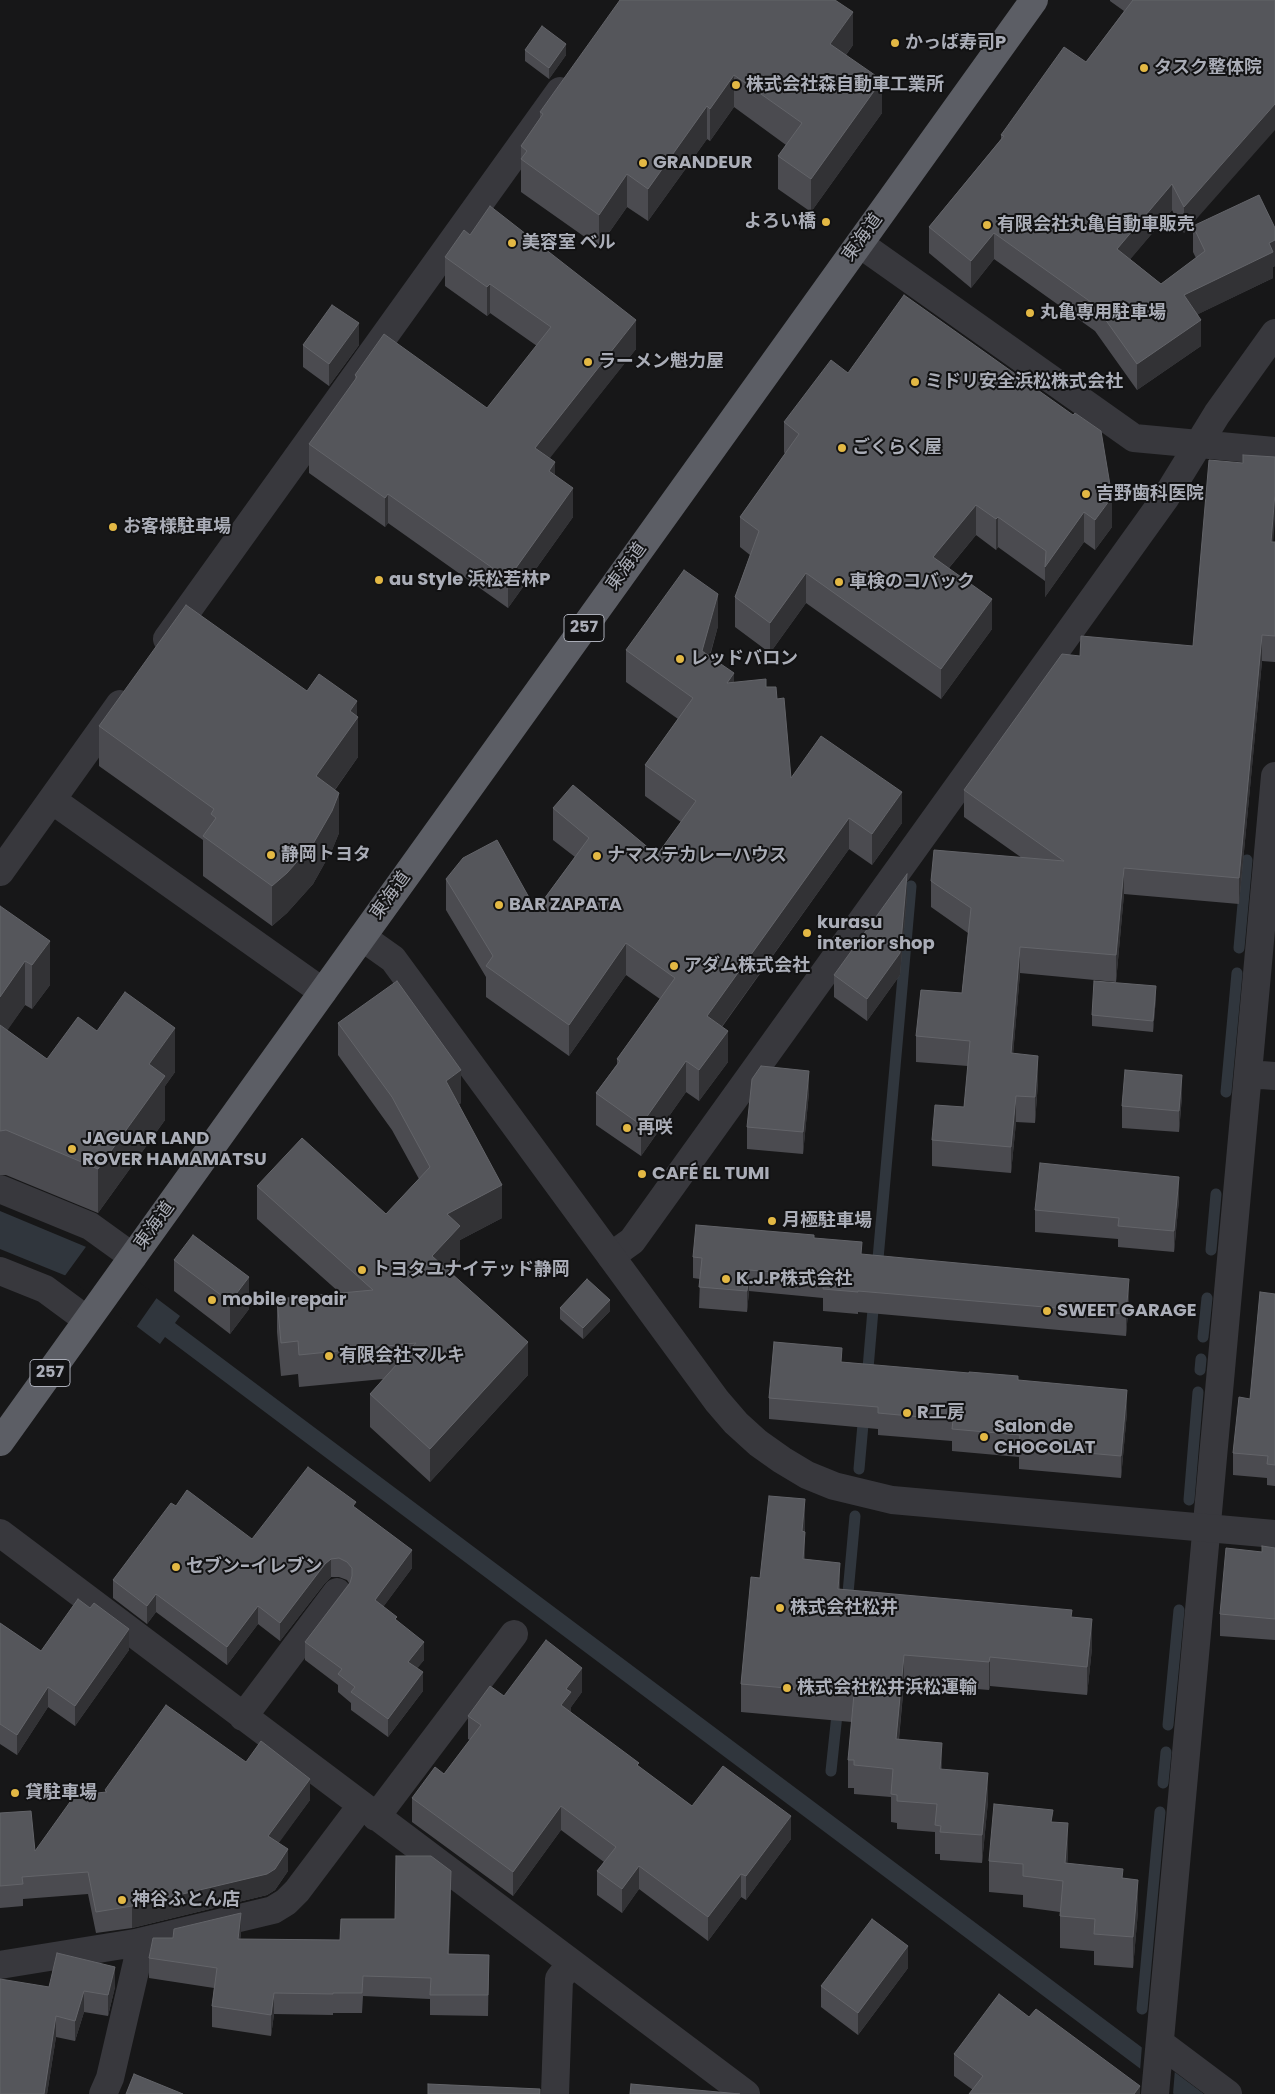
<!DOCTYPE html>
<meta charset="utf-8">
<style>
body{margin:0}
canvas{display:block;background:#171718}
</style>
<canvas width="1275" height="2094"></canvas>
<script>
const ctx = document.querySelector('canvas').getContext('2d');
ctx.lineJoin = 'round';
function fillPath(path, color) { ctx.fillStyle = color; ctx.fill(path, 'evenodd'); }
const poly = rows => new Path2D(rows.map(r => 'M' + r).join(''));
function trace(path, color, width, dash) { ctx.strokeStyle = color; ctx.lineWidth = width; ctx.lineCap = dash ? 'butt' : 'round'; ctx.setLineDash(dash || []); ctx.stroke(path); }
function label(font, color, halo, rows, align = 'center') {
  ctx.font = font + ' Poppins,"Noto Sans JP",sans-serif'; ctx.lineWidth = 4; ctx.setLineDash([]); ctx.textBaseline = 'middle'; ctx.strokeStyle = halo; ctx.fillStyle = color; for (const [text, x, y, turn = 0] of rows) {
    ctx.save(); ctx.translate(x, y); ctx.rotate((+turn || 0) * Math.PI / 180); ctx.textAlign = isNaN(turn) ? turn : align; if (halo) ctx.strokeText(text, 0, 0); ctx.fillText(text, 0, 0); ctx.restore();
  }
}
const water = poly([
 [0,1211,91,1249,180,1316,175,1323,1204,2094,1174,2094,165,1337,160,1344,74,1279,0,1249]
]);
const pier = poly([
 [88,1244,158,1296,135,1329,73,1281,64,1277],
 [1142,2045,1175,2069,1173,2094,1170,2094,1140,2071]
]);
const stream = poly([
 [1239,948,1247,860],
 [1226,1092,1237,973],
 [1211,1250,1216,1194],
 [877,1270,911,886],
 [1203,1337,1207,1298],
 [1200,1370,1201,1359],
 [867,1380,874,1298],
 [859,1469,864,1413],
 [1189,1500,1198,1392],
 [847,1604,855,1516],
 [1168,1725,1179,1610],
 [831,1771,838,1705],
 [1163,1783,1166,1752],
 [1142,2009,1160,1812]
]);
const minor = poly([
 [860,244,1134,438,1275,451],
 [167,639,560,91],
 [52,800,323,992],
 [0,872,120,704],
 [1248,1074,1275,1076],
 [0,1189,90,1226,133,1257],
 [611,1256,632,1241,1166,497,1217,414,1275,333],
 [0,1271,45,1289,87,1320],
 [0,1533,746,2094],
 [243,1717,337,1592],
 [376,1817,514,1634],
 [0,1965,135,1943,273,1910,286,1902,297,1891,361,1806],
 [1160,2043,1228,2094],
 [103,2094,110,2078,138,1958,135,1943],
 [555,2094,559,1979,571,1963],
 [1155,2094,1275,776]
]);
const tertiary = poly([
 [362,937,393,959,717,1401,736,1423,758,1443,782,1460,807,1475,834,1486,892,1500,1275,1534]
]);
const trunk = poly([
 [0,1442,1034,0]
]);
const wall = poly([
 [1110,0,1275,0,1184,233,1172,210,1130,259,1161,284,1196,258,1193,252,1193,226,1275,228,1275,266,1273,267,1273,278,1198,314,1201,346,1137,390,1095,331,994,259,971,288,929,253,929,227,1001,139,1001,135,1086,62,1124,11,1110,1],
 [853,45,846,55,882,113,811,212,778,189,778,156,786,145,734,107,710,141,707,139,648,221,627,207,599,247,521,192,521,146,540,118,540,112],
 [525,50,566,55,549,79,525,61],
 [445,257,636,349,549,458,555,475,573,517,508,608,388,523,385,527,309,473,309,444,355,381,355,375,487,408,537,346,490,313,487,316,445,286],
 [303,345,359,345,329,386,303,367],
 [848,373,1112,527,1095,550,1084,542,1045,597,1045,581,998,547,996,550,976,535,949,568,992,629,941,699,806,603,770,653,735,627,735,597,750,555,740,547,740,517,785,454,784,452,784,422],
 [1273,542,1275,542,1275,662,1262,661,1239,904,1124,894,1116,982,1020,973,1013,1054,1038,1082,1035,1123,1016,1122,1011,1173,932,1166,932,1140,964,1107,968,1066,916,1062,916,1036,962,993,968,933,931,907,931,881,1022,858,964,817,964,790,1080,656,1193,646],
 [718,626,710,656,734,682,766,687,777,699,791,778,902,823,872,865,849,849,722,1027,728,1062,699,1101,686,1092,641,1156,596,1125,596,1093,617,1064,617,1059,660,999,626,975,569,1056,486,997,486,977,446,910,446,879,536,910,575,857,553,840,553,808,657,855,681,822,645,796,645,765,678,719,626,682,626,650],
 [307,691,357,716,358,757,335,790,339,833,332,850,313,884,287,913,272,926,203,876,203,840,99,766,99,726],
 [907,895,900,975,867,1021,834,997,834,975],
 [0,906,50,985,32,1009,25,1005,7,1030,47,1059,97,1031,175,1072,165,1086,165,1120,98,1213,6,1175,0,1175],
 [1156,997,1153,1032,1092,1026,1092,1015],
 [338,1023,461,1103,459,1104,502,1218,460,1240,460,1259,449,1271,528,1375,430,1482,370,1427,370,1394,383,1379,299,1387,298,1374,281,1376,277,1332,277,1299,340,1293,257,1219,257,1186,386,1214,419,1179,392,1130,338,1055],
 [809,1092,803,1154,747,1149,747,1127],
 [1182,1096,1179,1132,1122,1128,1122,1106],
 [1179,1199,1174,1252,1118,1247,1118,1239,1035,1232,1035,1210],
 [814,1238,862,1255,1129,1300,1126,1336,858,1312,858,1314,823,1311,823,1298,749,1291,747,1312,699,1308,700,1279,693,1278,693,1257],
 [174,1260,249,1309,230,1334,174,1291],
 [1275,1294,1275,1486,1267,1485,1267,1478,1233,1475,1233,1453,1250,1399],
 [560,1308,610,1311,583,1339,560,1319],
 [842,1362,1018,1380,1127,1412,1121,1478,1019,1469,1019,1457,952,1451,952,1441,878,1435,878,1429,769,1419,769,1398],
 [176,1506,252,1539,356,1508,412,1568,383,1607,397,1621,424,1660,417,1668,423,1691,388,1737,351,1710,351,1703,338,1692,338,1685,305,1660,305,1642,349,1583,347,1580,339,1577,331,1577,325,1583,280,1641,258,1624,227,1665,156,1612,147,1624,113,1598,113,1580],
 [805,1528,805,1559,840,1589,1072,1617,1092,1648,1087,1695,990,1686,989,1690,904,1683,899,1739,988,1801,982,1863,940,1860,940,1854,935,1854,935,1832,897,1829,897,1823,891,1822,891,1797,854,1794,854,1788,848,1788,848,1760,852,1722,741,1712,741,1684,760,1578],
 [1275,1548,1275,1640,1220,1636,1220,1614,1262,1552],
 [0,1623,41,1651,129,1650,75,1726,48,1707,17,1755,0,1744],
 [582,1692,571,1707,571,1712,639,1767,692,1806,791,1839,746,1900,741,1897,708,1941,639,1889,622,1913,597,1895,597,1871,604,1862,561,1830,513,1896,412,1822,412,1798,444,1774,470,1740,468,1739,468,1716,504,1696],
 [246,1762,310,1800,278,1843,288,1871,275,1890,267,1895,132,1928,96,1933,88,1894,23,1899,23,1906,0,1908,0,1813,35,1851,105,1792,105,1790],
 [1053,1822,1068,1855,1067,1863,1123,1878,1138,1911,1133,1968,1094,1965,1094,1951,1060,1948,1060,1912,1023,1907,1023,1895,989,1892,989,1861],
 [451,1892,449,1954,489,1955,488,2016,430,2015,430,1999,363,1996,362,2013,333,2013,333,2015,274,2014,271,2036,212,2027,212,2006,214,1988,149,1978,149,1958,173,1938,241,1934,240,1939,340,1940,395,1919],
 [908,1968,858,2035,821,2007,821,1986],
 [49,1987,115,1987,108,2016,84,2012,75,2041,56,2037,47,2094,0,2094],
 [1029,2017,1140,2094,973,2090,954,2076,954,2054]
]);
const shadedWall = poly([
 [853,12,853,45,830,76,830,44],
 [566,44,566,55,549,79,549,68],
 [734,75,734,107,710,141,710,109],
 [882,80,882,113,811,212,811,179],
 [1275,104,1275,130,1184,233,1184,207],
 [707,106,707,139,648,221,648,189],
 [627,174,627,207,599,247,599,215],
 [1172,184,1172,210,1117,275,1117,249],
 [994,233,994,259,971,288,971,261],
 [1275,240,1275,266,1273,267,1273,278,1184,321,1184,295],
 [490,284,490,313,487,316,487,287],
 [636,320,636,349,535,477,535,448],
 [1201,320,1201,346,1137,390,1137,364],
 [359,323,359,345,329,386,329,364],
 [555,462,555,491,549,471],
 [573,488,573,517,508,608,508,579],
 [1275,493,1275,520,1271,568,1271,542],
 [388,494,388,523,385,527,385,498],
 [1112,497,1112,527,1095,550,1095,520],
 [976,505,976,535,933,587,933,557],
 [1084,512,1084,542,1045,597,1045,567],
 [998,517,998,547,996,550,996,519],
 [806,573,806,603,770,653,770,623],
 [718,594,718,626,702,682,702,651],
 [992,599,992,629,941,699,941,669],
 [1262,635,1262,661,1239,904,1239,878],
 [734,673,734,704,727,683],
 [357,701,357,718,358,717,358,757,316,816,316,776,350,711],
 [902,792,902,823,872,865,872,834],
 [339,793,339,833,332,850,313,884,287,913,272,926,272,886],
 [849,818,849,849,707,1047,707,1016],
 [1124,868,1124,894,1116,982,1116,955],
 [907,874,907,895,900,975,867,1021,867,999],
 [50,941,50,985,32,1009,32,965],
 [626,943,626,975,569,1056,569,1025],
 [1020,947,1020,973,1011,1079,1011,1053],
 [25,961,25,1005,0,1041,0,997],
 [1156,986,1156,997,1153,1032,1153,1021],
 [175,1028,175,1072,165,1086,165,1120,98,1213,98,1169,149,1064],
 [728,1031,728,1062,699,1101,699,1070],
 [1038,1056,1038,1082,1035,1123,1035,1097],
 [686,1061,686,1092,641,1156,641,1125],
 [461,1070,461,1103,446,1114,446,1081],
 [809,1071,809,1092,803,1154,803,1132],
 [1182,1075,1182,1096,1179,1132,1179,1111],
 [1016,1096,1016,1122,1011,1173,1011,1147],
 [1179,1177,1179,1199,1174,1252,1174,1231],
 [502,1185,502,1218,460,1240,460,1259,432,1289,432,1256,447,1214],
 [749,1270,749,1291,747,1312,747,1291],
 [249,1277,249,1309,230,1334,230,1302],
 [1129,1279,1129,1300,1126,1336,1126,1314],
 [610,1300,610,1311,583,1339,583,1328],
 [528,1342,528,1375,430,1482,430,1449],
 [1127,1390,1127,1412,1121,1478,1121,1456],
 [805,1499,805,1528,802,1560,802,1531],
 [805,1532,805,1560,803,1559],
 [412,1550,412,1568,375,1618,375,1600],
 [331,1559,331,1577,325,1583,280,1641,280,1623,325,1564],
 [840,1563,840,1591,838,1589],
 [156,1594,156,1612,147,1624,147,1606],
 [258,1606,258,1624,227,1665,227,1647],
 [1092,1619,1092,1648,1087,1695,1087,1667],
 [129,1629,129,1650,75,1726,75,1706],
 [424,1642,424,1660,408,1680,408,1662],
 [904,1655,904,1683,896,1767,896,1739],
 [990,1657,990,1686,989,1690,989,1662],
 [582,1668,582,1692,571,1707,571,1716,561,1705,566,1689],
 [423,1672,423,1691,388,1737,388,1719],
 [48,1687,48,1707,17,1755,17,1735],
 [942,1743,942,1771,940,1769],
 [988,1773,988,1801,982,1863,982,1835],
 [310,1779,310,1800,268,1858,268,1836],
 [561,1806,561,1830,513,1896,513,1872],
 [791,1816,791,1839,746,1900,746,1876],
 [1068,1823,1068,1855,1065,1895,1065,1863],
 [288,1849,288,1871,275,1890,267,1895,132,1928,132,1906],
 [639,1866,639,1889,622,1913,622,1889],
 [451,1871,451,1892,448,1974,448,1954],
 [741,1874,741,1897,708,1941,708,1917],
 [1138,1880,1138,1911,1133,1968,1133,1937],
 [241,1913,241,1934,238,1960,238,1939],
 [908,1946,908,1968,858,2035,858,2013],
 [115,1967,115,1987,108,2016,108,1995],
 [84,1991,84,2012,75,2041,75,2021],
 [274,1993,274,2014,271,2036,271,2015],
 [56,2016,56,2037,47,2094,44,2094],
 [1140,2086,1140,2094,1134,2094]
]);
const building = poly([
 [620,0,835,0,853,12,830,44,882,80,811,179,778,156,802,123,734,75,710,109,707,106,648,189,627,174,599,215,521,159,527,151,521,146,543,114,540,112,620,0],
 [1133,0,1275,0,1275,104,1184,207,1172,184,1117,249,1161,284,1205,251,1193,226,1259,195,1275,228,1275,240,1269,243,1273,252,1184,295,1201,320,1137,364,1095,305,994,233,971,261,929,227,1004,136,1001,135,1064,47,1086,62,1133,0],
 [542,26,566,44,549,68,525,50,542,26],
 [490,206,636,320,535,448,555,462,549,471,573,488,508,579,388,494,385,498,309,444,357,377,355,375,384,334,487,408,551,327,490,284,487,287,445,257,464,230,470,235,490,206],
 [904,295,1073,415,1075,413,1101,431,1112,497,1095,520,1084,512,1045,567,1046,551,998,517,996,519,976,505,933,557,992,599,941,669,806,573,770,623,735,597,759,531,740,517,799,434,784,422,831,360,848,373,904,295],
 [332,305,359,323,329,364,303,345,332,305],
 [1243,455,1275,457,1275,493,1271,542,1275,542,1275,636,1262,635,1239,878,1124,868,1116,955,1020,947,1011,1053,1038,1056,1035,1097,1016,1096,1011,1147,932,1140,935,1105,964,1107,970,1041,916,1036,921,990,962,993,971,908,931,881,934,850,1064,861,964,790,1062,654,1080,656,1081,636,1193,646,1209,460,1243,463,1243,455],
 [684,570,718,594,702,651,734,673,727,683,766,679,766,687,776,687,777,699,784,698,791,778,821,736,902,792,872,834,849,818,707,1016,728,1031,699,1070,686,1061,641,1125,596,1093,620,1061,617,1059,675,978,626,943,569,1025,486,966,493,956,446,879,463,858,497,840,536,910,589,838,553,808,573,785,657,855,696,801,645,765,693,698,626,650,684,570],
 [186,605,307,691,319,674,357,701,350,711,358,717,316,776,339,793,332,811,313,844,287,873,272,886,203,836,216,818,211,814,214,809,99,726,186,605],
 [907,874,900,953,867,999,834,975,907,874],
 [0,906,50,941,32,965,25,961,0,997,0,906],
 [397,981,461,1070,446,1081,502,1185,447,1214,460,1226,432,1256,528,1342,430,1449,370,1394,416,1343,299,1355,298,1341,281,1343,277,1299,373,1290,257,1186,302,1138,386,1214,430,1167,392,1097,338,1023,397,981],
 [1094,981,1156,986,1153,1021,1092,1015,1094,981],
 [125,992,175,1028,149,1064,165,1076,98,1169,6,1130,0,1131,0,1025,47,1059,78,1017,97,1031,125,992],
 [761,1066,809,1071,803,1132,747,1127,752,1079,761,1066],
 [1125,1070,1182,1075,1179,1111,1122,1106,1125,1070],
 [1040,1163,1179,1177,1174,1231,1118,1226,1119,1218,1035,1210,1040,1163],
 [696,1225,814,1235,814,1238,862,1242,861,1254,1129,1279,1126,1314,858,1291,858,1292,823,1289,824,1276,749,1270,747,1291,699,1287,702,1258,693,1257,696,1225],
 [193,1235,249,1277,230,1302,174,1260,193,1235],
 [587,1279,610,1300,583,1328,560,1308,587,1279],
 [1260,1292,1275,1294,1275,1465,1267,1464,1268,1456,1233,1453,1239,1397,1250,1399,1260,1292],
 [774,1342,842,1348,841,1362,969,1373,969,1372,1018,1376,1018,1380,1127,1390,1121,1456,1019,1447,1020,1435,952,1429,953,1420,878,1413,878,1407,769,1398,774,1342],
 [308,1467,356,1502,353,1506,412,1550,375,1600,397,1617,395,1619,424,1642,408,1662,423,1672,388,1719,351,1692,355,1687,338,1674,342,1669,305,1642,350,1583,352,1576,352,1568,347,1562,339,1558,331,1559,325,1564,280,1623,258,1606,227,1647,156,1594,147,1606,113,1580,171,1503,176,1506,187,1490,252,1539,308,1467],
 [769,1496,805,1499,802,1531,805,1532,803,1559,840,1563,838,1589,1072,1610,1071,1617,1092,1619,1087,1667,990,1657,989,1662,904,1655,896,1739,942,1743,940,1769,988,1773,982,1835,940,1832,941,1826,935,1825,937,1804,897,1801,897,1795,891,1794,893,1769,854,1765,854,1760,848,1760,854,1694,741,1684,751,1577,760,1578,769,1496],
 [1262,1546,1275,1548,1275,1619,1220,1614,1226,1548,1262,1552,1262,1546],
 [78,1599,90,1608,94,1603,129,1629,75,1706,48,1687,17,1735,0,1724,0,1623,41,1651,78,1599],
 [546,1640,582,1668,566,1689,571,1692,561,1705,639,1763,637,1765,692,1806,723,1766,791,1816,746,1876,741,1874,708,1917,639,1866,622,1889,597,1871,616,1847,561,1806,513,1872,412,1798,435,1767,444,1774,481,1725,468,1716,490,1686,504,1696,546,1640],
 [166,1705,246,1762,261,1741,310,1779,268,1836,288,1849,275,1869,267,1874,132,1906,96,1912,88,1872,22,1877,23,1884,0,1886,0,1813,31,1811,35,1851,75,1795,107,1792,105,1790,166,1705],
 [994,1804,1053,1810,1051,1822,1068,1823,1065,1863,1123,1869,1122,1878,1138,1880,1133,1937,1094,1934,1095,1919,1060,1916,1063,1881,1023,1876,1023,1864,989,1861,994,1804],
 [396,1856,431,1856,451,1871,448,1954,489,1955,488,1995,430,1995,431,1978,363,1976,362,1993,333,1993,333,1994,274,1993,271,2015,212,2006,217,1968,149,1958,153,1938,173,1938,174,1929,241,1913,238,1939,340,1940,341,1919,395,1919,396,1856],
 [872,1919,908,1946,858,2013,821,1986,872,1919],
 [57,1953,115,1967,108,1995,84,1991,75,2021,56,2016,44,2094,0,2094,0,1979,49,1987,57,1953],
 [999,1994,1029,2017,1036,2009,1140,2086,1134,2094,969,2094,983,2076,954,2054,999,1994],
 [134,2074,183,2094,126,2094,134,2074],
 [428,2084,540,2089,540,2094,428,2094,428,2084],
 [631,2084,740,2094,630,2094,631,2084]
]);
const markers = [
 [895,43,5,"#e3b844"],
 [1144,68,5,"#e3b844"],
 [736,85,5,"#e3b844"],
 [643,163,5,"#e3b844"],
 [826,222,5,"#e3b844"],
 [987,225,5,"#e3b844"],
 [512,243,5,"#e3b844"],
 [1030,313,5,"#e3b844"],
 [588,362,5,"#e3b844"],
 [915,382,5,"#e3b844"],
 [842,448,5,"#e3b844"],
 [1086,494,5,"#e3b844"],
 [113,527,5,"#e3b844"],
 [379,580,5,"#e3b844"],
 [839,582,5,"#e3b844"],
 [680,659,5,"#e3b844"],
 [271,855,5,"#e3b844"],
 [597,856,5,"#e3b844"],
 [499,905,5,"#e3b844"],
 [807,933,5,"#e3b844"],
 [674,966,5,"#e3b844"],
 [627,1128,5,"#e3b844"],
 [72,1149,5,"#e3b844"],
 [642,1174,5,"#e3b844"],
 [772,1221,5,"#e3b844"],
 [362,1270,5,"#e3b844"],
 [726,1279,5,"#e3b844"],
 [212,1300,5,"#e3b844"],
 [1047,1311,5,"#e3b844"],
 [329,1356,5,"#e3b844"],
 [907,1413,5,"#e3b844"],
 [984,1437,5,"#e3b844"],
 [176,1567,5,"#e3b844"],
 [780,1608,5,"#e3b844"],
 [787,1688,5,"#e3b844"],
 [15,1793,5,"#e3b844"],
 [122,1900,5,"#e3b844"]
];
const shields = [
 [584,628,40],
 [50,1373,40]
];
const shieldNames = [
 ["257",584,628],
 ["257",50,1373]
];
const poiNames = [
 ["かっぱ寿司P",905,43],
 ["タスク整体院",1154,68],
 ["株式会社森自動車工業所",746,85],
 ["GRANDEUR",653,163],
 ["よろい橋",816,222,"right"],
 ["有限会社丸亀自動車販売",997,225],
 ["美容室 ベル",522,243],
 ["丸亀専用駐車場",1040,313],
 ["ラーメン魁力屋",598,362],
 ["ミドリ安全浜松株式会社",925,382],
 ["ごくらく屋",852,448],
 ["吉野歯科医院",1096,494],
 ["お客様駐車場",123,527],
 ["au Style 浜松若林P",389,580],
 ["車検のコバック",849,582],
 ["レッドバロン",690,659],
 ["静岡トヨタ",281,855],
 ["ナマステカレーハウス",607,856],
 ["BAR ZAPATA",509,905],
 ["kurasu",817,923],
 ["interior shop",817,944],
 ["アダム株式会社",684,966],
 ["再咲",637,1128],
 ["JAGUAR LAND",82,1139],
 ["ROVER HAMAMATSU",82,1160],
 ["CAFÉ EL TUMI",652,1174],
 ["月極駐車場",782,1221],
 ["トヨタユナイテッド静岡",372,1270],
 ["K.J.P株式会社",736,1279],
 ["mobile repair",222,1300],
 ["SWEET GARAGE",1057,1311],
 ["有限会社マルキ",339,1356],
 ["R工房",917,1413],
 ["Salon de",994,1427],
 ["CHOCOLAT",994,1448],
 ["セブン-イレブン",186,1567],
 ["株式会社松井",790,1608],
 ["株式会社松井浜松運輸",797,1688],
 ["貸駐車場",25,1793],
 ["神谷ふとん店",132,1900]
];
const streetNames = [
 ["東海道",863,238,-54],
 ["東海道",627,567,-54],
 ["東海道",391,896,-54],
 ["東海道",155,1226,-54]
];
fillPath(water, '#30363d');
fillPath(pier, '#171718');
trace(stream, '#30363d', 11);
trace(minor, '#38383d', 28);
trace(tertiary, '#38383d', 28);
trace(trunk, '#5c5e65', 28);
fillPath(wall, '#4b4b50');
fillPath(shadedWall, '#323235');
fillPath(building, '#55565b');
trace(building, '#636469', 1);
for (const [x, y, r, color] of markers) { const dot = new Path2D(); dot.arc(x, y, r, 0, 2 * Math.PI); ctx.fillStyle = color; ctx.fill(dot); trace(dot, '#121213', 2); }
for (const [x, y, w] of shields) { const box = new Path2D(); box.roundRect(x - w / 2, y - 13.5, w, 27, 4); ctx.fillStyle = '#121213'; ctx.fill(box); trace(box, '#aaadb7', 1); }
label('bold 16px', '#aaadb7', null, shieldNames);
label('bold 18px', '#aaadb7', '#121213', poiNames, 'left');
label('18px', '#aaadb7', '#121213', streetNames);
</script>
